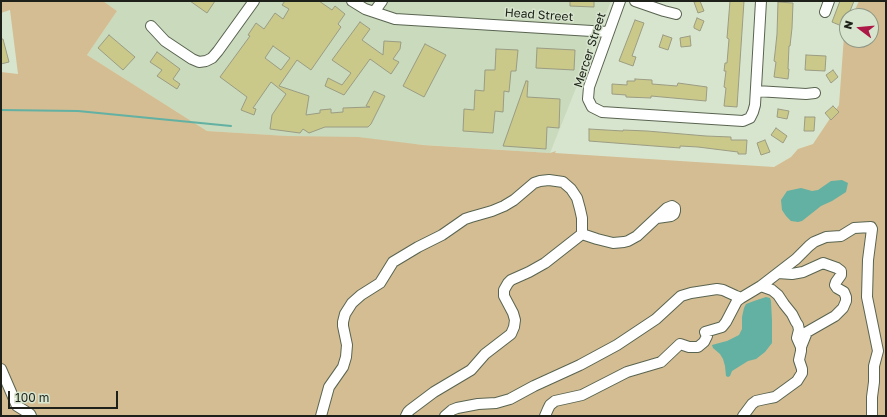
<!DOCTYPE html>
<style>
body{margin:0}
#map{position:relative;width:887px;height:417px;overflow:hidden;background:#d8e5ce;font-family:"Golos Text",sans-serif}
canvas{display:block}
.frame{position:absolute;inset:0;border:2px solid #1d2119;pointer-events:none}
.north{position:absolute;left:839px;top:8px;width:40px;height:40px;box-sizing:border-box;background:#d8e5ce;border:1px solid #8d9786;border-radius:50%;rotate:286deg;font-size:11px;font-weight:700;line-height:16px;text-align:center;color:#1d2119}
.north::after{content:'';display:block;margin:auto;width:14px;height:18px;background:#ad1946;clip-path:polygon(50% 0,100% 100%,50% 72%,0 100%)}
.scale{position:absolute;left:8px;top:391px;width:110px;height:18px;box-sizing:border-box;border:2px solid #1d2119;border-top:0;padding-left:5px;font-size:12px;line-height:14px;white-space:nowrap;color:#1d2119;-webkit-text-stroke:3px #d8e5ce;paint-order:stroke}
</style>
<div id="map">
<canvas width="887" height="417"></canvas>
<div class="frame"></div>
<div class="north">N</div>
<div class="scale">100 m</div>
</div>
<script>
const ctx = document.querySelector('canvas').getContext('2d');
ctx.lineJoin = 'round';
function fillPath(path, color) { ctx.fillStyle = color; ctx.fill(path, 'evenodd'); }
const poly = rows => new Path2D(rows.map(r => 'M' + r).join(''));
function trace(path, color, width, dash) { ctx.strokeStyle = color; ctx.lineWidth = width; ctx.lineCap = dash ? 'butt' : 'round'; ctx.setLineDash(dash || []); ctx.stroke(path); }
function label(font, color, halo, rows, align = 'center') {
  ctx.font = font + ' "Golos Text",sans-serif'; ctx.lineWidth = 3; ctx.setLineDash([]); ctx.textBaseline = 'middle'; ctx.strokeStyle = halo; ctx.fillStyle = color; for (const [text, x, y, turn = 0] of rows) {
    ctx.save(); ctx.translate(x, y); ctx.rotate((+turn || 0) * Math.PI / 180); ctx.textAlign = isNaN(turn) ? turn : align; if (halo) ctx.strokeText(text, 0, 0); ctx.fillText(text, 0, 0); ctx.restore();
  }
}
const built = poly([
 [103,1,611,1,550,153,207,131,87,55,117,11]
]);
const green = poly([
 [1,1,103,1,117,11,87,55,207,131,287,136,358,137,423,145,550,153,556,151,555,153,774,167,791,157,798,149,813,144,839,105,844,36,847,28,847,40,871,40,871,16,852,16,859,1,886,1,886,416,1,416,1,72,18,74,10,10,1,13]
]);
const water = poly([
 [842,180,848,183,846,192,832,201,821,206,802,221,798,222,791,221,786,216,782,210,781,200,787,191,801,188,812,191,818,190,831,181],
 [766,297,770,298,771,301,772,321,772,343,765,352,756,359,748,361,732,371,730,376,728,377,726,376,725,366,723,359,720,354,713,348,712,345,723,342,727,341,739,335,742,329,742,317,744,308,746,304,754,301]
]);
const stream = poly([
 [1,110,78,111,231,126]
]);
const building = poly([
 [190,1,215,1,207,13,190,1],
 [285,1,319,1,332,10,335,6,345,14,338,24,341,27,311,70,297,60,279,86,309,96,306,115,320,113,320,110,331,109,331,113,343,112,343,108,370,107,366,106,374,91,385,96,371,124,368,127,325,127,309,133,303,129,300,133,270,129,272,115,286,94,271,82,253,108,256,109,254,115,241,110,247,97,220,77,250,36,248,35,256,23,264,29,275,13,283,19,289,9,282,5,285,1],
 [273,46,290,58,281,70,265,58,273,46],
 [570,1,594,1,594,7,570,6,570,1],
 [700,1,704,11,698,13,694,2,700,1],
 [730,1,744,1,737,107,724,106,726,88,724,87,726,71,724,71,725,63,727,63,729,39,727,38,730,1],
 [840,1,854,1,848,16,847,16,847,19,844,27,832,22,840,1],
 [778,2,793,3,792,28,790,46,789,46,788,69,789,69,788,79,774,77,776,62,774,61,775,53,777,34,778,2],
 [697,18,704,21,700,31,694,28,694,26,697,18],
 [635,20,644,23,632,56,636,57,633,66,619,61,635,20],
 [360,22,370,29,362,40,383,55,384,41,401,42,400,49,393,59,399,62,391,74,370,59,344,95,325,86,328,78,342,85,351,73,332,60,360,22],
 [109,35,135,57,123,70,98,48,109,35],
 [663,35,672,38,668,50,659,47,663,35],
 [690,36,691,46,681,47,680,38,690,36],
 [1,39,3,39,9,62,1,64,1,39],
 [425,44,446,55,424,97,403,86,425,44],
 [537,48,575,50,574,70,536,68,537,48],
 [496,49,518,50,516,71,511,71,509,92,504,91,503,112,495,111,493,133,463,131,464,109,474,110,475,90,484,91,485,70,495,70,496,49],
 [157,52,180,69,173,79,180,84,177,89,157,76,162,70,150,62,157,52],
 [806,55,826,56,825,71,805,70,806,55],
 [833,70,838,77,831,83,826,75,833,70],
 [635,79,652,80,652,84,677,86,678,83,707,87,706,101,651,96,651,98,626,97,626,95,612,94,612,84,627,85,627,81,635,81,635,79],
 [526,81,528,81,527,97,560,99,559,128,547,127,546,149,503,146,526,81],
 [833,106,839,112,831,120,825,113,833,106],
 [778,109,789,111,787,119,777,117,778,109],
 [805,117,815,117,814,131,804,131,805,117],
 [776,128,787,136,783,143,771,135,776,128],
 [589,129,623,131,623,130,647,131,706,136,731,137,731,140,747,140,746,154,738,154,738,152,698,147,680,146,680,148,589,141,589,129],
 [765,140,770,152,761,155,757,143,765,140]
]);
const minor = poly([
 [352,1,365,9,395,19,608,32],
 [620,1,589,87,588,99,592,107,602,112,743,121,750,118,753,112,755,105,761,1],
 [635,1,664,11,676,14],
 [374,12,382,1],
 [825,12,829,1],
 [151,26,165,41,192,59,199,62,206,61,212,58,218,51,254,1],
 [756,91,806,94,815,93],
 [761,286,796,259,809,246,814,242,826,237,841,236,854,228,871,227,872,229,868,260,867,297,878,351,874,366,874,382,872,397,872,416],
 [1,369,17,406,30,414,31,416],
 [321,416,329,387,343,367,346,357,347,345,343,326,343,322,345,314,352,303,361,295,380,283,393,262,418,247,442,235,465,219,471,217,492,211,504,206,514,200,534,183,540,181,549,180,563,182,571,189,577,198,580,209,582,218,582,234,597,239,613,243,624,242,628,241,637,236,667,208,672,206,675,208,675,211,674,214,671,216,657,218],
 [406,416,408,412,410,410,434,392,471,370,485,354,511,334,514,327,515,320,513,313,504,296,504,290,508,283,511,280,529,272,545,263,582,234],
 [445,416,452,410,457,408,478,404,496,403,510,399,534,386,580,365,617,345,656,319,681,296,691,293,717,289,723,290,736,296,741,298],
 [545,416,548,409,550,405,555,401,582,395,627,372,661,362,680,344,689,347,698,347,704,342,707,336,705,332,722,327,726,322,737,301,741,298,761,286,772,290,778,295,784,304,792,314,796,322,798,325,799,330,797,338,801,347],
 [743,416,752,404,756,401,765,399,775,397,797,381,802,373,802,369,799,360,801,351,801,347,807,332,835,316,843,308,846,301,846,297,844,292,837,288,835,285,836,282,841,275,841,271,837,268,823,263,803,272,792,274,778,273]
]);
const streetNames = [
 ["Head Street",539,15,4],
 ["Mercer Street",590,50,-72]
];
fillPath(built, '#c9dabd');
fillPath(green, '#d4bd92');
fillPath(water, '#62b1a2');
trace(stream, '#62b1a2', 2);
fillPath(building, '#cac98a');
trace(building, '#9b9c83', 1);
trace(minor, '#596450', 12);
trace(minor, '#fff', 10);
label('12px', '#1d2119', '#d8e5ce', streetNames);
</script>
